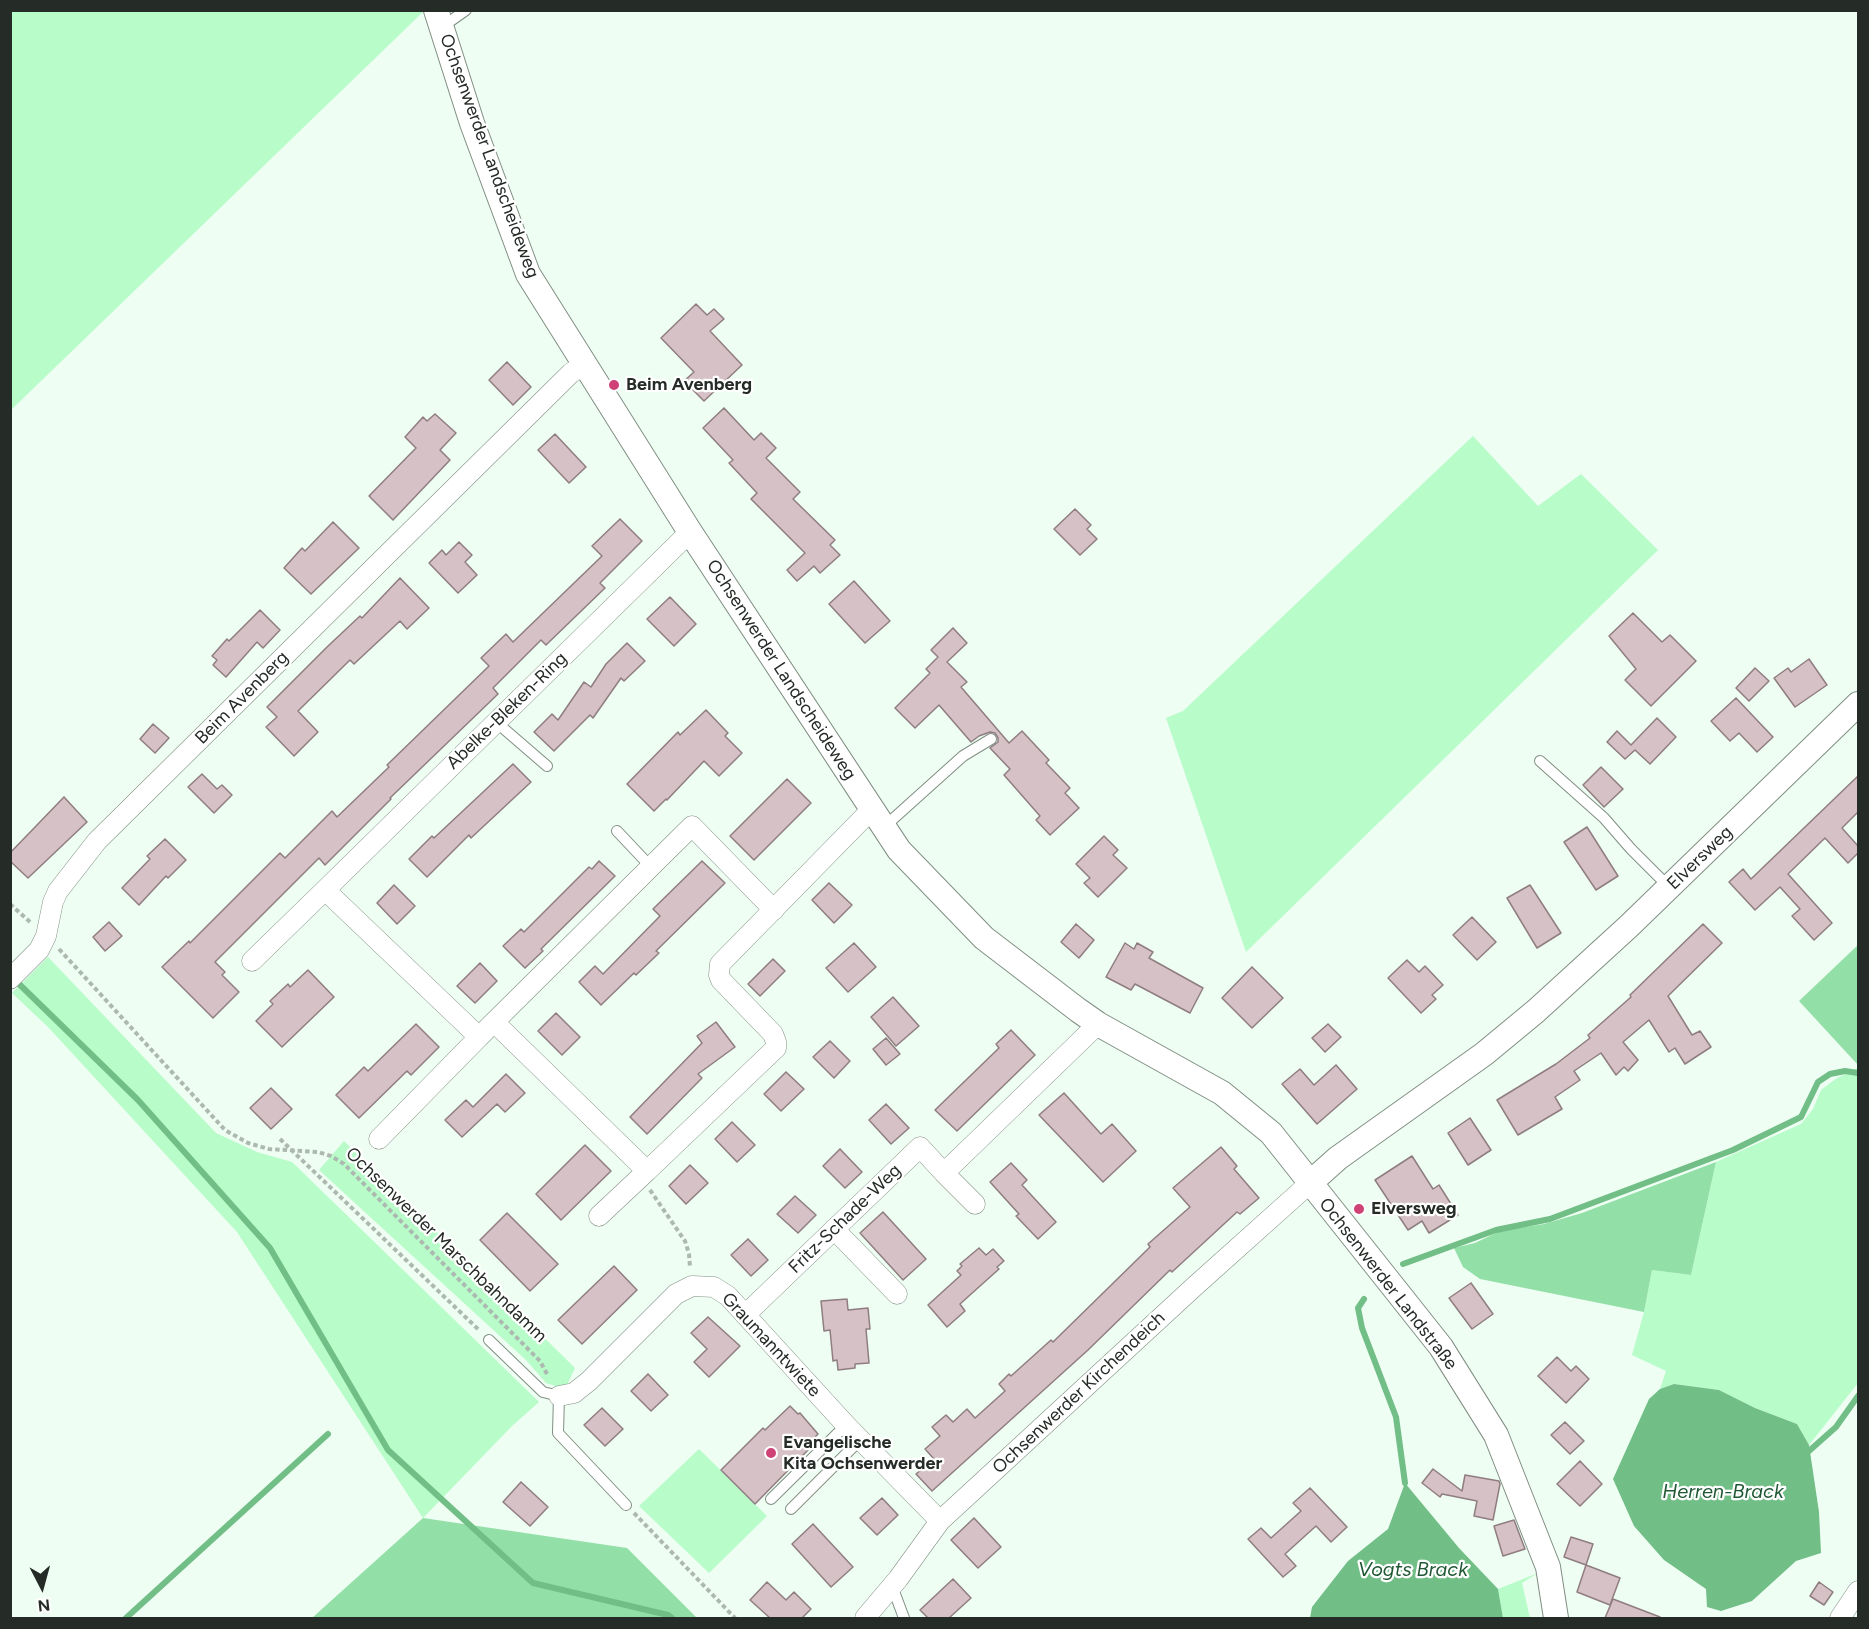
<!DOCTYPE html>
<meta charset="utf-8">
<style>
body{margin:0}
#map{position:relative;width:1869px;height:1629px;overflow:hidden;background:#eefef2;font-family:Figtree,sans-serif}
canvas{display:block}
.frame{position:absolute;inset:0;border:12px solid #252b26;pointer-events:none}
.north{position:absolute;left:12px;top:1557px;width:60px;height:60px;-webkit-text-stroke:4px #fff;paint-order:stroke;rotate:174deg;font-size:16px;font-weight:700;line-height:24px;text-align:center;color:#252b26}
.north::after{content:'';display:block;margin:auto;width:21px;height:27px;background:#252b26;clip-path:polygon(50% 0,100% 100%,50% 72%,0 100%)}
</style>
<div id="map">
<canvas width="1869" height="1629"></canvas>
<div class="frame"></div>
<div class="north">N</div>
</div>
<script>
const ctx = document.querySelector('canvas').getContext('2d');
ctx.lineJoin = 'round';
function fillPath(path, color) { ctx.fillStyle = color; ctx.fill(path, 'evenodd'); }
const poly = rows => new Path2D(rows.map(r => 'M' + r).join(''));
function trace(path, color, width, dash) { ctx.strokeStyle = color; ctx.lineWidth = width; ctx.lineCap = dash ? 'butt' : 'round'; ctx.setLineDash(dash || []); ctx.stroke(path); }
function label(font, color, halo, rows, align = 'center') {
  ctx.font = font + ' Figtree,sans-serif'; ctx.lineWidth = 4.5; ctx.setLineDash([]); ctx.textBaseline = 'middle'; ctx.strokeStyle = halo; ctx.fillStyle = color; for (const [text, x, y, turn = 0] of rows) {
    ctx.save(); ctx.translate(x, y); ctx.rotate((+turn || 0) * Math.PI / 180); ctx.textAlign = isNaN(turn) ? turn : align; if (halo) ctx.strokeText(text, 0, 0); ctx.fillText(text, 0, 0); ctx.restore();
  }
}
const green = poly([
 [11,10,424,10,424,11,11,410],
 [1473,436,1538,506,1581,474,1658,550,1246,952,1166,718,1183,711],
 [48,957,216,1133,257,1152,292,1162,539,1402,512,1426,423,1518,237,1232,48,1027,12,993],
 [1858,1068,1858,1383,1809,1445,1797,1424,1755,1408,1719,1390,1674,1384,1660,1389,1666,1371,1632,1355,1644,1312,1652,1270,1691,1275,1716,1162,1801,1124,1813,1109,1821,1090,1837,1078],
 [344,1141,575,1368,565,1389,546,1383,526,1360,319,1170],
 [699,1449,767,1516,709,1573,639,1506],
 [1538,1573,1522,1583,1530,1618,1503,1618,1498,1589]
]);
const forest = poly([
 [1858,945,1858,1065,1799,1001],
 [1716,1162,1691,1275,1652,1270,1644,1312,1480,1279,1463,1267,1454,1248,1475,1243,1500,1231,1544,1224,1582,1213],
 [423,1518,627,1548,697,1618,312,1618]
]);
const water = poly([
 [1674,1384,1719,1390,1755,1408,1797,1424,1809,1445,1819,1512,1821,1553,1796,1561,1752,1601,1721,1611,1707,1607,1706,1589,1664,1560,1634,1526,1613,1479,1649,1399,1660,1389],
 [1405,1483,1459,1548,1498,1589,1503,1618,1310,1618,1312,1607,1348,1561,1388,1529]
]);
const stream = poly([
 [15,980,138,1100,270,1248,388,1450,533,1583,668,1615,672,1618],
 [1403,1264,1496,1230,1550,1219,1733,1150,1801,1117,1818,1082,1830,1074,1845,1071,1858,1073],
 [1364,1299,1358,1308,1362,1328,1396,1417,1405,1483],
 [1809,1451,1836,1427,1858,1396],
 [126,1618,328,1434]
]);
const building = poly([
 [696,304,707,315,714,309,724,319,710,331,742,365,704,401,684,381,694,372,661,338,696,304],
 [507,362,531,387,513,405,489,380,507,362],
 [724,408,754,440,761,433,776,448,766,458,800,492,793,499,835,540,830,545,840,555,820,573,814,566,797,581,787,570,805,553,751,499,757,493,729,463,733,460,703,428,724,408],
 [435,414,456,433,440,450,450,460,393,520,369,496,416,448,405,437,423,417,427,421,435,414],
 [555,434,586,467,569,483,538,450,555,434],
 [1075,509,1091,525,1087,529,1097,539,1080,555,1054,529,1075,509],
 [620,519,642,541,600,583,605,588,546,645,541,640,493,688,498,694,390,798,391,799,325,865,319,858,215,962,225,972,222,975,239,992,213,1018,162,967,189,941,190,943,280,853,285,858,332,811,337,817,389,767,387,765,489,666,481,658,506,634,513,642,602,556,592,546,620,519],
 [333,522,359,548,311,594,284,568,302,548,305,551,333,522],
 [459,542,472,555,465,562,477,575,458,593,429,563,442,550,446,555,459,542],
 [400,578,429,608,407,629,400,621,354,664,350,660,298,711,318,732,294,756,266,727,277,717,267,707,327,647,360,616,362,618,400,578],
 [854,581,890,621,865,643,829,604,854,581],
 [670,597,696,624,674,646,647,619,670,597],
 [260,610,280,630,263,648,257,642,226,677,213,665,217,660,212,656,227,639,229,641,260,610],
 [1633,613,1662,642,1670,635,1696,661,1651,706,1625,680,1636,669,1609,636,1633,613],
 [953,628,967,643,947,662,967,682,961,687,1009,743,1022,731,1049,760,1046,763,1070,788,1065,793,1079,808,1050,835,1036,820,1040,816,1004,775,1010,769,990,748,998,742,998,738,995,733,990,732,979,736,971,742,939,705,915,728,895,708,930,673,926,669,938,657,931,650,953,628],
 [627,643,645,661,624,681,621,678,593,718,590,715,554,751,534,732,552,714,558,720,584,682,591,687,606,664,627,643],
 [1809,659,1827,685,1795,707,1774,678,1788,668,1791,672,1809,659],
 [1755,668,1769,681,1749,701,1736,688,1755,668],
 [1736,698,1773,737,1757,752,1739,733,1730,741,1711,721,1736,698],
 [706,710,728,733,725,736,742,753,719,776,704,761,667,800,666,799,654,811,627,784,678,732,680,735,706,710],
 [1657,718,1676,737,1650,764,1635,750,1625,759,1607,742,1617,731,1631,745,1657,718],
 [153,724,169,738,155,753,140,739,153,724],
 [513,764,531,782,471,838,469,835,427,877,409,859,432,836,434,838,513,764],
 [1601,767,1623,789,1604,807,1583,785,1601,767],
 [202,774,217,789,222,785,232,795,214,813,188,787,202,774],
 [1858,776,1858,812,1842,828,1858,846,1858,853,1848,863,1825,838,1788,874,1832,923,1814,940,1792,916,1800,909,1780,887,1755,910,1729,882,1743,869,1751,879,1858,776],
 [787,779,811,803,754,860,730,836,787,779],
 [64,797,87,822,28,878,10,861,10,853,64,797],
 [1587,827,1618,876,1596,890,1564,842,1587,827],
 [1104,836,1118,850,1113,855,1127,868,1098,897,1084,883,1090,878,1076,864,1104,836],
 [165,839,186,860,168,878,166,876,139,905,122,888,150,859,147,856,165,839],
 [599,861,615,876,541,949,543,951,525,968,503,946,521,929,524,932,589,867,592,869,599,861],
 [702,861,725,883,656,951,659,953,636,975,634,973,601,1005,579,982,595,966,603,974,660,916,653,909,702,861],
 [829,883,852,905,834,923,812,900,829,883],
 [394,885,415,906,397,924,377,903,394,885],
 [1530,885,1561,933,1537,948,1507,898,1530,885],
 [1472,917,1496,942,1477,960,1453,935,1472,917],
 [109,922,122,936,105,951,93,937,109,922],
 [1076,924,1094,940,1079,958,1061,942,1076,924],
 [1703,924,1722,943,1668,996,1692,1035,1700,1031,1711,1047,1685,1064,1675,1048,1669,1052,1649,1020,1623,1042,1638,1060,1628,1071,1624,1067,1616,1075,1601,1053,1574,1071,1580,1080,1555,1097,1562,1109,1518,1135,1497,1100,1556,1064,1590,1038,1588,1035,1631,997,1630,995,1703,924],
 [854,943,876,967,848,992,826,968,854,943],
 [1125,943,1134,949,1137,943,1153,952,1149,958,1203,988,1190,1013,1135,984,1131,990,1106,977,1125,943],
 [773,959,785,971,760,996,748,984,773,959],
 [1407,960,1419,972,1425,966,1443,985,1432,995,1436,999,1421,1013,1388,978,1407,960],
 [480,963,497,981,475,1003,457,986,480,963],
 [1252,967,1283,998,1252,1028,1222,998,1252,967],
 [308,970,334,997,282,1047,256,1021,273,1004,270,1001,288,984,290,987,308,970],
 [893,997,919,1026,896,1046,871,1017,893,997],
 [556,1013,580,1037,562,1055,538,1031,556,1013],
 [716,1022,735,1047,698,1074,702,1078,647,1134,630,1117,702,1043,697,1036,716,1022],
 [416,1024,439,1047,411,1075,407,1071,359,1118,336,1095,364,1067,368,1071,416,1024],
 [1328,1024,1341,1037,1325,1052,1312,1038,1328,1024],
 [1011,1030,1035,1055,957,1131,935,1110,999,1048,996,1044,1011,1030],
 [886,1038,900,1054,886,1065,873,1049,886,1038],
 [830,1041,850,1061,834,1078,813,1057,830,1041],
 [1336,1065,1357,1089,1317,1124,1282,1084,1300,1069,1314,1085,1336,1065],
 [786,1072,804,1089,781,1111,764,1094,786,1072],
 [506,1074,525,1093,505,1112,497,1104,462,1137,445,1120,466,1100,473,1107,506,1074],
 [271,1088,292,1109,271,1129,250,1108,271,1088],
 [1064,1093,1101,1134,1112,1124,1136,1151,1103,1182,1039,1115,1064,1093],
 [886,1104,909,1128,891,1144,869,1120,886,1104],
 [1470,1118,1491,1150,1468,1165,1448,1133,1470,1118],
 [732,1122,755,1145,737,1162,715,1139,732,1122],
 [585,1145,611,1171,561,1220,536,1194,585,1145],
 [1221,1147,1237,1166,1234,1169,1259,1198,1240,1214,1237,1212,1172,1272,1170,1270,1088,1350,932,1491,916,1474,934,1459,925,1449,940,1436,932,1427,946,1415,953,1422,967,1409,975,1418,1005,1391,999,1384,1009,1374,1011,1376,1051,1340,1053,1342,1150,1247,1148,1244,1190,1207,1173,1188,1221,1147],
 [840,1149,862,1172,845,1188,823,1166,840,1149],
 [1412,1156,1433,1189,1439,1185,1458,1215,1429,1233,1422,1221,1408,1230,1375,1180,1412,1156],
 [1011,1163,1027,1180,1022,1185,1056,1222,1038,1239,1016,1216,1019,1214,990,1182,1011,1163],
 [690,1165,708,1183,686,1204,669,1186,690,1165],
 [795,1196,816,1215,798,1233,777,1214,795,1196],
 [883,1212,926,1259,903,1280,860,1233,883,1212],
 [507,1213,558,1264,530,1291,480,1240,507,1213],
 [748,1239,768,1260,751,1276,731,1255,748,1239],
 [979,1248,986,1255,993,1249,1004,1261,997,1267,999,1269,960,1304,965,1311,947,1327,928,1305,961,1275,957,1271,962,1266,960,1264,979,1248],
 [614,1266,637,1290,582,1344,558,1320,614,1266],
 [1471,1283,1493,1314,1472,1329,1449,1298,1471,1283],
 [847,1299,848,1310,868,1308,870,1329,866,1329,869,1363,855,1364,855,1368,838,1370,837,1360,833,1361,830,1330,824,1331,821,1301,847,1299],
 [708,1317,740,1346,709,1377,694,1362,707,1349,691,1333,708,1317],
 [1557,1357,1571,1371,1576,1366,1589,1379,1566,1403,1538,1376,1557,1357],
 [648,1374,668,1395,651,1411,631,1391,648,1374],
 [790,1406,798,1414,800,1413,818,1434,808,1444,811,1447,755,1504,721,1470,763,1428,765,1430,790,1406],
 [602,1408,623,1429,605,1446,584,1425,602,1408],
 [1565,1422,1584,1441,1570,1454,1551,1435,1565,1422],
 [1580,1461,1602,1484,1580,1506,1557,1484,1580,1461],
 [1433,1469,1462,1491,1465,1475,1499,1481,1500,1484,1493,1520,1474,1516,1477,1501,1442,1494,1440,1497,1422,1483,1433,1469],
 [521,1482,548,1507,530,1526,503,1502,521,1482],
 [1310,1488,1347,1527,1331,1542,1316,1526,1285,1554,1296,1566,1283,1577,1248,1539,1261,1528,1271,1538,1301,1511,1293,1503,1310,1488],
 [882,1498,898,1515,877,1535,860,1518,882,1498],
 [974,1518,1001,1547,978,1568,951,1540,974,1518],
 [1514,1520,1525,1549,1503,1556,1494,1526,1514,1520],
 [813,1524,853,1567,831,1587,792,1544,813,1524],
 [1571,1537,1593,1544,1586,1565,1564,1557,1571,1537],
 [1586,1565,1620,1578,1610,1605,1577,1592,1586,1565],
 [953,1579,971,1598,949,1618,928,1618,920,1610,953,1579],
 [767,1582,786,1600,794,1592,811,1609,802,1618,770,1618,750,1600,767,1582],
 [1819,1582,1833,1592,1824,1605,1810,1596,1819,1582],
 [1613,1599,1660,1617,1660,1618,1605,1618,1613,1599]
]);
const path = poly([
 [10,904,30,922],
 [59,949,225,1130,248,1143,269,1149,318,1152,331,1156,344,1164,540,1361,547,1374],
 [280,1139,480,1331],
 [650,1190,685,1241,689,1254,690,1267],
 [634,1513,735,1618]
]);
const service = poly([
 [442,27,466,10],
 [496,722,547,766],
 [1540,761,1604,818,1631,849,1669,887],
 [884,827,963,756,991,739],
 [617,831,651,867],
 [489,1340,543,1392,559,1396,558,1433,626,1505],
 [771,1499,846,1425],
 [791,1509,860,1440],
 [892,1586,904,1618]
]);
const minor = poly([
 [690,532,325,890,479,1037,494,1022,647,1171,776,1048,776,1042,773,1034,721,980,719,975,720,964,872,809],
 [252,961,325,890],
 [10,979,39,950,46,936,53,902,58,891,97,841,571,373,585,364],
 [494,1022,692,826,774,910],
 [379,1139,479,1037],
 [944,1173,975,1204],
 [599,1216,647,1171],
 [834,1229,897,1294],
 [745,1315,920,1147,944,1173,1098,1024],
 [559,1396,574,1393,589,1381,676,1294,692,1286,714,1287,728,1296,846,1425,940,1521],
 [865,1618,898,1579,940,1521,1195,1286,1310,1183],
 [1840,1618,1858,1591]
]);
const tertiary = poly([
 [436,10,472,123,528,274,690,532,899,850,984,938,1078,1010,1098,1024,1222,1093,1271,1133,1441,1347,1496,1435,1548,1567,1556,1618],
 [1310,1183,1338,1158,1484,1054,1536,1011,1629,926,1858,704]
]);
const markers = [
 [614,385,6,"#ce4275"],
 [1359,1209,6,"#ce4275"],
 [771,1453,6,"#ce4275"]
];
const streetNames = [
 ["Ochsenwerder Landscheideweg",489,156,70],
 ["Ochsenwerder Landscheideweg",781,670,57],
 ["Beim Avenberg",242,698,-45],
 ["Abelke-Bleken-Ring",507,711,-44],
 ["Elversweg",1700,858,-44],
 ["Fritz-Schade-Weg",845,1219,-44],
 ["Ochsenwerder Marschbahndamm",446,1245,44],
 ["Ochsenwerder Landstraße",1388,1284,52],
 ["Graumanntwiete",771,1345,47],
 ["Ochsenwerder Kirchendeich",1079,1393,-43]
];
const poiNames = [
 ["Beim Avenberg",626,385],
 ["Elversweg",1371,1209],
 ["Evangelische",783,1443],
 ["Kita Ochsenwerder",783,1464]
];
const waterNames = [
 ["Herren-Brack",1723,1492],
 ["Vogts Brack",1413,1570]
];
fillPath(green, '#b7fcc9');
fillPath(forest, '#92dfa7');
fillPath(water, '#71be87');
trace(stream, '#71be87', 6);
fillPath(building, '#d5c1c6');
trace(building, '#8f7d81', 1.5);
trace(service, '#808e83', 12);
trace(minor, '#808e83', 21);
trace(tertiary, '#808e83', 26);
trace(path, '#adb9b0', 4, [4.5, 3]);
trace(service, '#fff', 10);
trace(minor, '#fff', 20);
trace(tertiary, '#fff', 24);
for (const [x, y, r, color] of markers) { const dot = new Path2D(); dot.arc(x, y, r, 0, 2 * Math.PI); ctx.fillStyle = color; ctx.fill(dot); trace(dot, '#fff', 2); }
label('18px', '#252b26', '#fff', streetNames);
label('bold 18px', '#252b26', '#fff', poiNames, 'left');
label('italic 20px', '#215834', '#fff', waterNames);
</script>
